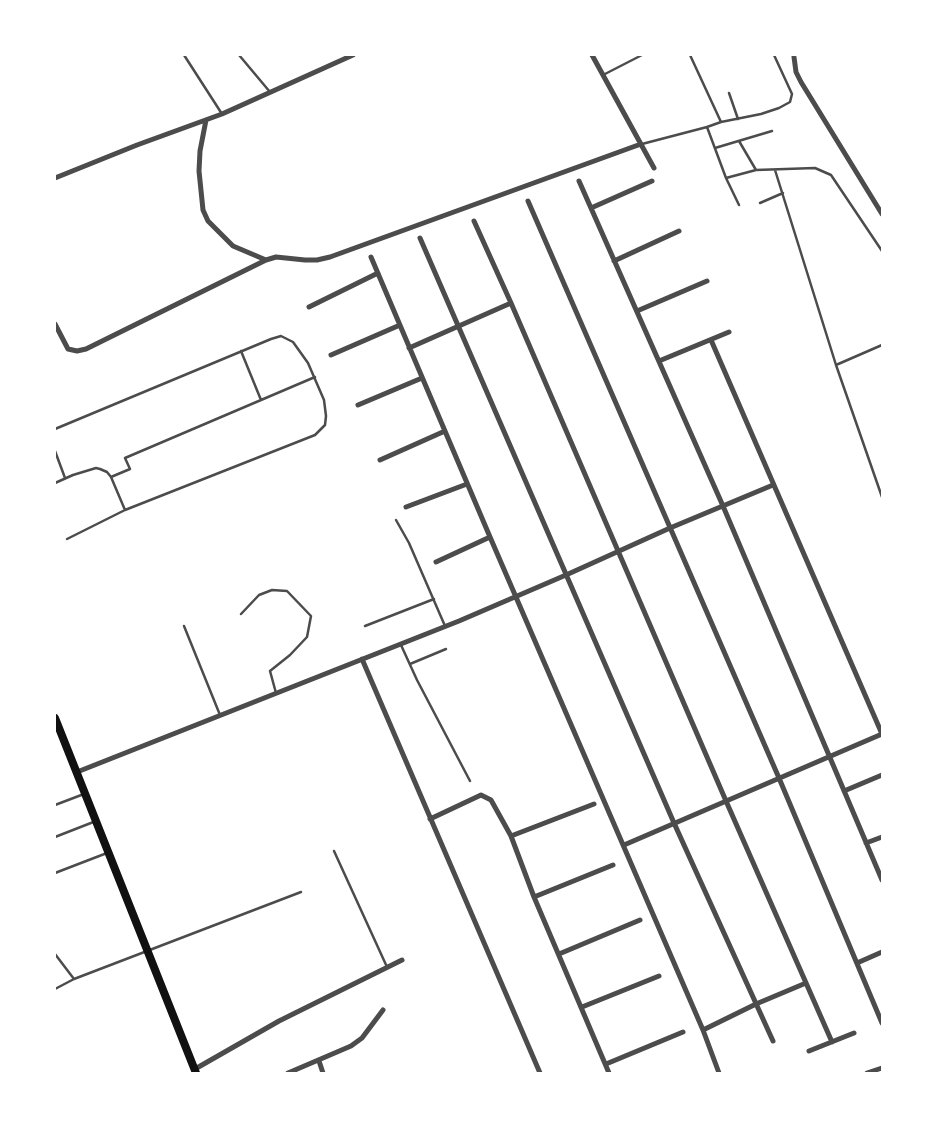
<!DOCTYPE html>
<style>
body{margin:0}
#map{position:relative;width:937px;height:1128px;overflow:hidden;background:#fff;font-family:"IBM Plex Sans",sans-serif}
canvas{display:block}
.frame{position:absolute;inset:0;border:56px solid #fff;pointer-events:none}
</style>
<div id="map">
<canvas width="937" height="1128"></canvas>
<div class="frame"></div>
</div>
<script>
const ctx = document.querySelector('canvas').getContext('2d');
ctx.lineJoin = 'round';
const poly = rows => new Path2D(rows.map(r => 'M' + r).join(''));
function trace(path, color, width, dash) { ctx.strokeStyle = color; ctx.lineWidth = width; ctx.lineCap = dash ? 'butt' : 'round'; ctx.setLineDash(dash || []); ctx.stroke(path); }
const service = poly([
 [184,55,222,114],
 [239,55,270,92],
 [690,55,721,122],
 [603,75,642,55],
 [729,93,738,119],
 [707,127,726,178,756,170,815,168,831,175,882,251],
 [739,141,756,170],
 [642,144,707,127,721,122,761,114,779,108,790,102,792,94,774,55],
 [715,148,772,131],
 [775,170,836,365,882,497],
 [726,178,739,205],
 [760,203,783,193],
 [241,351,261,400],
 [836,365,882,345],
 [55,429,271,339,281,336,293,342,308,363,324,400,326,416,325,425,315,435,125,510,67,539],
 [55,451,65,478],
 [111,477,130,469,125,458,315,377],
 [55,483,73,475,96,468,100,469,107,472,111,477,125,510],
 [396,520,409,543,445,626],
 [241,614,259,595,272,590,287,591,311,616,307,637,290,655,270,671,276,693],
 [184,626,220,715],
 [365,626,434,599],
 [401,645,417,680,470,781],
 [410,664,446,649],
 [55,805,84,794],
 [55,837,96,821],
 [334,851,387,967],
 [55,873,107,853],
 [55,954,74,979],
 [55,989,74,979,301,892]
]);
const minor = poly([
 [592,55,654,168],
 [794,57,796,72,801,82,882,214],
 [206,120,200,151,199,171,203,210,208,221,233,246,266,260],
 [55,178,137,145,222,114,353,55],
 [579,181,723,506,882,880],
 [528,201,779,778,882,1023],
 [591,208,652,181],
 [474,221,511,303,726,801,832,1042],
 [420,238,674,823,773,1041],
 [371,257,490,537,703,1030,719,1073],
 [614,261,679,231],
 [309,307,378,273],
 [637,311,707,281],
 [55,324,68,349,77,351,86,349,266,260,276,257,305,260,317,260,330,257,641,144],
 [711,340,882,734],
 [409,348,511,303],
 [331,355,400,325],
 [659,361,729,332],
 [358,405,422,378],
 [380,460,445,431],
 [406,507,467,484],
 [436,562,490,537],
 [362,659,540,1073],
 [77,772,459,621,566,575,670,528,773,485],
 [844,791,882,775],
 [430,819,481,795,491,800,511,836,534,897,609,1073],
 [511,836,594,804],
 [866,843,882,837],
 [624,845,882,734],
 [534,897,613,865],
 [559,954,640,920],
 [857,963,882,952],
 [582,1007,659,976],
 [703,1030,756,1004,806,983],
 [809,1051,854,1033],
 [319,1061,323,1073],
 [606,1064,683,1032],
 [195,1069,279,1021,402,960],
 [288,1073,351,1046,362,1038,383,1010],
 [867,1073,882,1068]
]);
const secondary = poly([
 [55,718,196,1073]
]);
trace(service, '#4c4c4c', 2.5);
trace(minor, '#4c4c4c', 5);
trace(secondary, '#111', 8);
</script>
